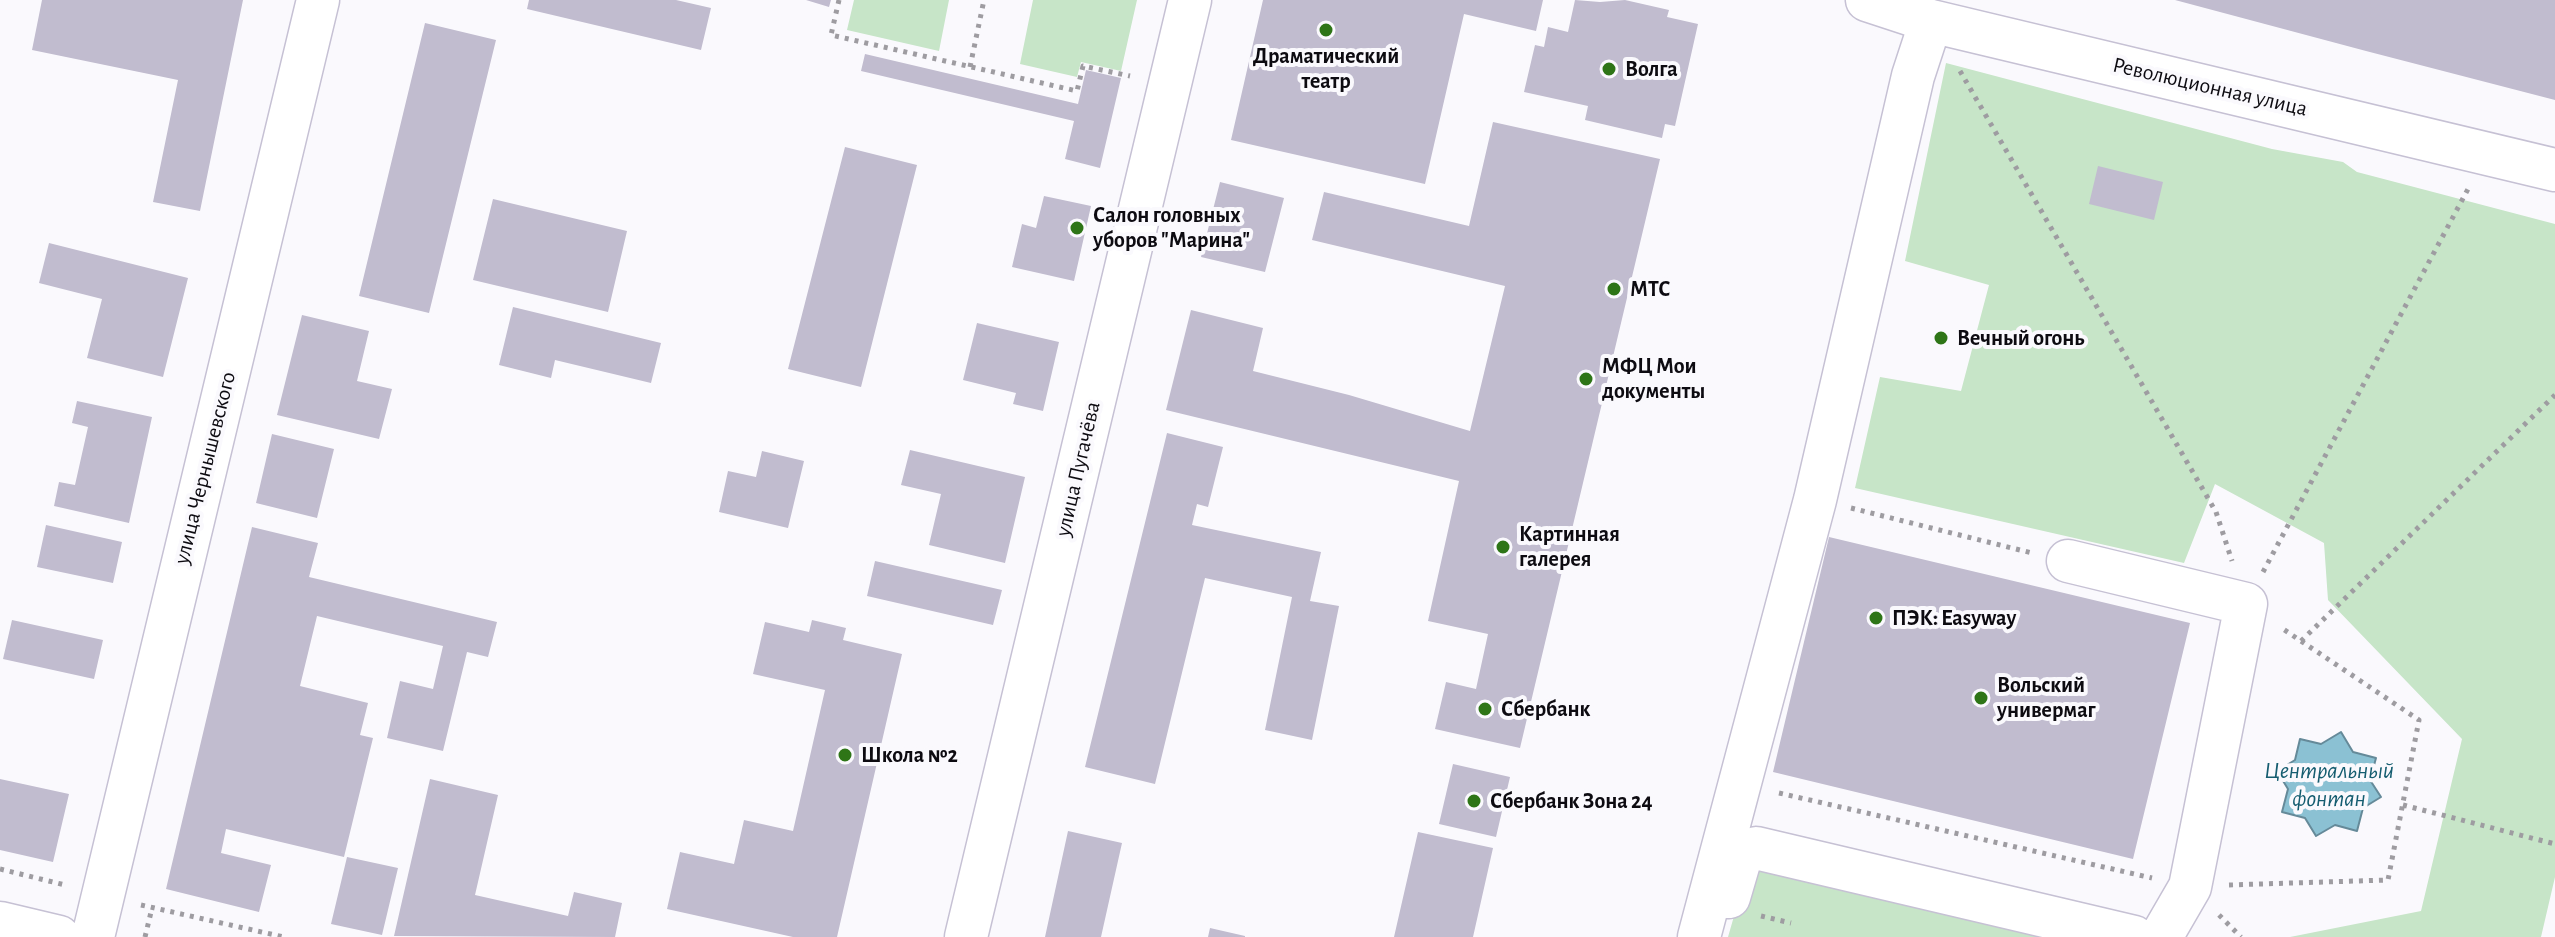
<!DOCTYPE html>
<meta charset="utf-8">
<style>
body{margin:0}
canvas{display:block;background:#faf9fd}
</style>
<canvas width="2555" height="937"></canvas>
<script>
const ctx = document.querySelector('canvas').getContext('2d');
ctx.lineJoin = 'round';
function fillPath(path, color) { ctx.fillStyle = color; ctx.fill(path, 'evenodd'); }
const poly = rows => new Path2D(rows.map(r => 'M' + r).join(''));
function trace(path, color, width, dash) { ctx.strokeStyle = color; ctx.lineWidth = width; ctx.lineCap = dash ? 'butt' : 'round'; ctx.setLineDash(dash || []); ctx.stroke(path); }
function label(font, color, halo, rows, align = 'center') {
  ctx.font = font + ' "Alegreya Sans",sans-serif'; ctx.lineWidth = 8; ctx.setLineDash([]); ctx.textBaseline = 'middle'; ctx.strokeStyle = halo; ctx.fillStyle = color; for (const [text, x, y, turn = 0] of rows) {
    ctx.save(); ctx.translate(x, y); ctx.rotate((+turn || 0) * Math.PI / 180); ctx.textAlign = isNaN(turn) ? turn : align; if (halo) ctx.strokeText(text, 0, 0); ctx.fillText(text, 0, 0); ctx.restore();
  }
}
const green = poly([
 [854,0,949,0,939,51,847,30],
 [1033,0,1137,0,1121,71,1081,62,1077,77,1020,64],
 [1946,63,2272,149,2343,162,2357,172,2555,224,2555,877,2541,937,2290,937,2421,911,2462,739,2328,600,2324,543,2215,484,2184,563,1855,488,1880,377,1961,391,1989,285,1905,261],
 [1751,857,2105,937,1728,937]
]);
const water = poly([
 [2341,732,2353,752,2376,758,2370,780,2381,797,2363,808,2357,831,2335,825,2316,836,2305,818,2282,812,2288,789,2277,771,2295,760,2300,739,2321,744,2341,732]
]);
const building = poly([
 [42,0,243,0,200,211,153,202,178,80,32,50],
 [529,0,676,0,711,8,701,50,527,9],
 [806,0,831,0,829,7],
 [1263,0,1543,0,1536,31,1464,14,1425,184,1231,140],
 [1575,0,1600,2,1625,0,1669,10,1667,17,1698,24,1675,126,1665,124,1662,138,1585,120,1588,106,1524,92,1535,45,1544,47,1548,27,1568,32],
 [2175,0,2555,0,2555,100,2366,51],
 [425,23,496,40,429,313,359,296],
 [865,54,1078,104,1086,70,1121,78,1100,168,1065,159,1074,121,861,71],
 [1493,122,1660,159,1520,748,1435,729,1446,682,1476,689,1488,634,1428,621,1459,481,1166,410,1191,310,1263,328,1253,371,1349,395,1470,431,1505,286,1312,240,1324,192,1469,226],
 [845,147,917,165,861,387,788,369],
 [2098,166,2163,182,2154,220,2089,204],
 [1220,182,1284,198,1265,272,1201,257],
 [1044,196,1091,206,1074,281,1012,267,1022,224,1036,228],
 [493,199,627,231,608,312,473,280],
 [49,243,188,278,163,377,87,358,102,299,39,283],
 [513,307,661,343,651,383,555,360,551,378,499,365],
 [302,315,369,331,357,381,392,389,379,439,277,415],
 [977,323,1059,342,1043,411,1013,404,1016,393,963,380],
 [77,401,152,417,129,523,54,506,59,482,75,485,88,427,72,423],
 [1167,433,1223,447,1208,507,1197,504,1192,525,1321,552,1310,601,1339,606,1312,740,1265,730,1292,597,1205,578,1155,784,1085,767],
 [272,434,334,449,317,518,256,503],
 [910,450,1025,477,1005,563,929,545,941,494,901,485],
 [762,451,804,461,788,528,719,512,728,471,756,477],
 [46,525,122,542,113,583,37,567],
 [252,527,318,543,309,577,497,622,488,657,467,652,443,751,387,738,400,681,433,689,443,646,317,616,300,686,368,703,360,735,373,738,344,857,226,829,221,853,271,865,259,912,166,889],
 [1829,537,2190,623,2133,859,1773,772],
 [875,561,1002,590,993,625,867,596],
 [12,620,103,640,94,679,3,659],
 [812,620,846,628,843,640,902,654,837,937,793,937,667,909,680,852,734,864,744,820,793,831,825,690,753,674,765,622,809,632],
 [1453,764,1510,777,1496,837,1439,824],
 [0,779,69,794,53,862,0,850],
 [430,779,498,795,475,895,568,916,574,892,622,903,615,937,394,936],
 [1068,831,1122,843,1101,937,1045,937],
 [1418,832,1493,848,1473,937,1394,937],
 [347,857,398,868,382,935,331,924],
 [1210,928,1245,936,1245,937,1208,937]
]);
const path = poly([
 [839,0,831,35,1077,91,1083,66,1130,76],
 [970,67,984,0],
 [1960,71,2216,512,2232,561],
 [1851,508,2032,553],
 [2263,572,2468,189],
 [2301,641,2555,395],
 [1779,793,2152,878],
 [2403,805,2555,844],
 [0,869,65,885],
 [2229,885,2388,880,2419,720,2283,629],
 [141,905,284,937],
 [2219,915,2241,937],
 [1761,916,1791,923],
 [145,937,152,908]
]);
const minor = poly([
 [1867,0,1931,21,2555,170],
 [2068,561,2246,604,2190,887,2161,937],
 [1729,897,1741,856,1756,848,2134,937],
 [0,923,59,937],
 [93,937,318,0],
 [966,937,1190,0],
 [1699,937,1815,500,1913,76,1931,21]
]);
const markers = [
 [1326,30,8,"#2e7517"],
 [1609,69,8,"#2e7517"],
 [1077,228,8,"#2e7517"],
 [1614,289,8,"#2e7517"],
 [1941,338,8,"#2e7517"],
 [1586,379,8,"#2e7517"],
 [1503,547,8,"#2e7517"],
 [1876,618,8,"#2e7517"],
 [1981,698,8,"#2e7517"],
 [1485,709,8,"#2e7517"],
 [845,755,8,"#2e7517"],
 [1474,801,8,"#2e7517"]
];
const poiNames = [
 ["Драматический",1326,56,"center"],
 ["театр",1326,81,"center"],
 ["Волга",1625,69],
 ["Салон головных",1093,215],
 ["уборов \"Марина\"",1093,240],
 ["МТС",1630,289],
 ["Вечный огонь",1957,338],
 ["МФЦ Мои",1602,366],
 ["документы",1602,391],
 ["Картинная",1519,534],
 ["галерея",1519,559],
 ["ПЭК: Easyway",1892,618],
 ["Вольский",1997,685],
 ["универмаг",1997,710],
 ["Сбербанк",1501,709],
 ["Школа №2",861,755],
 ["Сбербанк Зона 24",1490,801]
];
const streetNames = [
 ["Революционная улица",2210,87,13],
 ["улица Чернышевского",205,468,-76],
 ["улица Пугачёва",1078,469,-77]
];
const waterNames = [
 ["Центральный",2329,771],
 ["фонтан",2329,799]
];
fillPath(green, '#c7e5c8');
fillPath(water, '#8bc1d3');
trace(water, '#658a99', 2);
fillPath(building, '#c1bccf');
trace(minor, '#c6c1d4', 45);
trace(path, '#9e9ca1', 5, [4, 6]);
trace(minor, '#fff', 42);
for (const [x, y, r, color] of markers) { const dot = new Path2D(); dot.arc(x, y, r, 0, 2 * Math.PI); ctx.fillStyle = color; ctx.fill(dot); trace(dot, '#faf9fd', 3); }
label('bold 22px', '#0d0b11', '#faf9fd', poiNames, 'left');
label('22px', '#0d0b11', '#faf9fd', streetNames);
label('italic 24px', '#155d70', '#faf9fd', waterNames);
</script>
